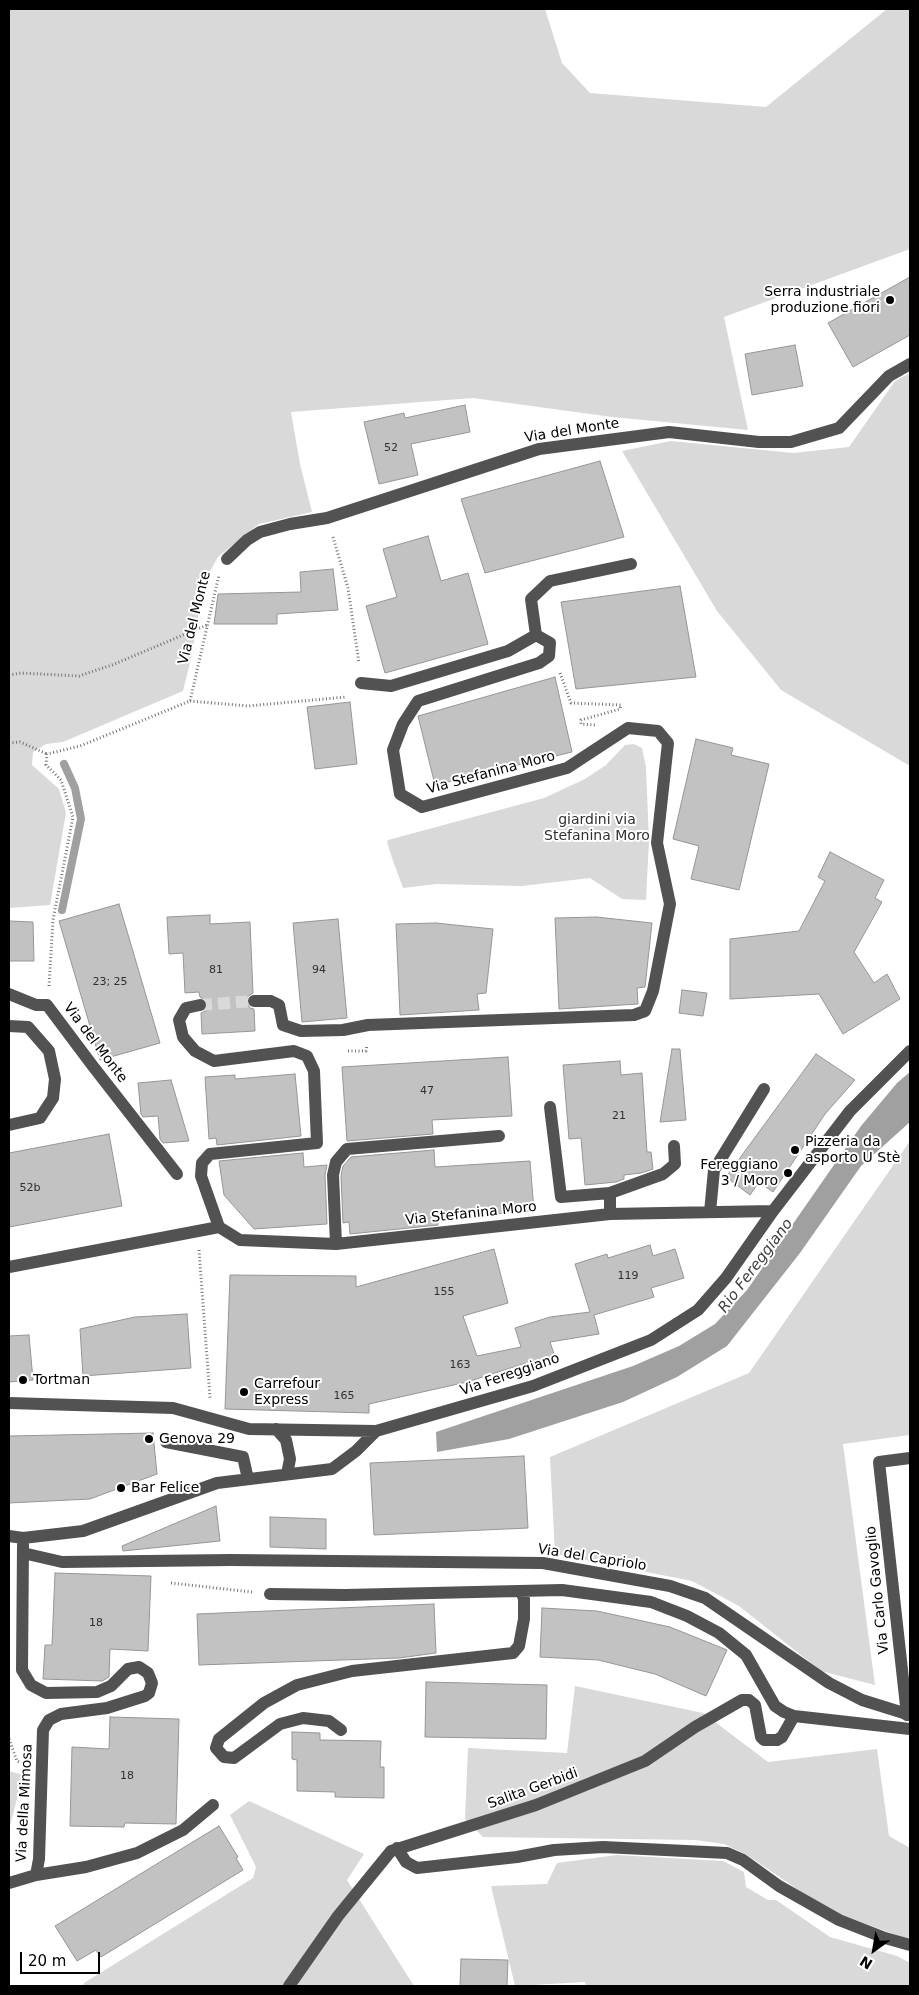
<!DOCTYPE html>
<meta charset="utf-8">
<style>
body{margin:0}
#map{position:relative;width:919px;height:1995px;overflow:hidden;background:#fff;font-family:"DejaVu Sans",sans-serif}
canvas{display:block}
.frame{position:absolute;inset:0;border:10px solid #000;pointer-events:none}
.north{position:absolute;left:849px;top:1925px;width:50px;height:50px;-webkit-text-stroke:4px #fff;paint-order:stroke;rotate:212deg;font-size:14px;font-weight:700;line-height:20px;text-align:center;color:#000}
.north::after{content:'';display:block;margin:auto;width:18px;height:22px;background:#000;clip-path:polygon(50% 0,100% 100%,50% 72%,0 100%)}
.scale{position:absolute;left:20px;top:1952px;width:80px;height:22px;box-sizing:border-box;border:2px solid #000;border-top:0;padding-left:6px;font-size:15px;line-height:18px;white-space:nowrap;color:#000;-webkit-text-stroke:4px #fff;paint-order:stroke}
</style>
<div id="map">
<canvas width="919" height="1995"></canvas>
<div class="frame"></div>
<div class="north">N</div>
<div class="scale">20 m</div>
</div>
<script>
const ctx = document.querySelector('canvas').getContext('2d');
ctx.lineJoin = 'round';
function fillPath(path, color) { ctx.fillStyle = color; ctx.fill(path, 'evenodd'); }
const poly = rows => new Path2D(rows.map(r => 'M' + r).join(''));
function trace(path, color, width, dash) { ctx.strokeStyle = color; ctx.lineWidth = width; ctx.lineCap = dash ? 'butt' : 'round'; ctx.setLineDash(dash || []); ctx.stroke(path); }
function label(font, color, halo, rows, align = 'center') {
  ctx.font = font + ' "DejaVu Sans",sans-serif'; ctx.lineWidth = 4; ctx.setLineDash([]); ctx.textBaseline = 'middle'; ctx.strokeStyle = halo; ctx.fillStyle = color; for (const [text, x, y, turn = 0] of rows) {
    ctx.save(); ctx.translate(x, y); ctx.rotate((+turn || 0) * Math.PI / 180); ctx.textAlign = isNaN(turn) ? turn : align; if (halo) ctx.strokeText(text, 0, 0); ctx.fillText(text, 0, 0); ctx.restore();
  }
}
const green = poly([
 [9,9,545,9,562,63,590,93,766,107,887,9,910,9,910,249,724,317,748,430,612,417,473,398,291,412,300,464,312,512,259,524,218,557,204,582,191,659,183,691,63,742,46,744,33,752,32,765,59,789,66,813,50,905,9,908],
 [910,373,910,766,781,690,717,611,622,451,671,441,793,453,849,447,895,381],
 [634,744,642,748,646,767,649,841,646,900,622,899,590,878,522,886,436,884,403,888,392,858,387,842,388,840,544,798,585,779,606,765,625,745],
 [910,1141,910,1435,843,1444,875,1685,821,1671,739,1606,692,1581,555,1554,550,1457,749,1373],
 [575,1686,703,1713,768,1762,877,1749,889,1836,910,1848,910,1940,828,1910,747,1855,724,1844,695,1840,483,1837,465,1819,468,1748,567,1753],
 [9,1771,23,1775,9,1830],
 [249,1801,364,1854,347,1880,414,1986,83,1986,84,1983,253,1878,256,1867,230,1815],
 [617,1855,723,1861,744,1872,746,1887,768,1900,776,1900,830,1937,897,1956,910,1963,910,1986,586,1986,585,1982,515,1986,491,1886,547,1884,557,1863]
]);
const water = poly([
 [910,1072,910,1122,861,1166,800,1253,727,1346,677,1377,623,1402,509,1439,437,1452,436,1432,633,1366,679,1346,715,1324,747,1290,861,1126,897,1083]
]);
const stream = poly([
 [62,910,81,819,75,788,64,764]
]);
const building = poly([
 [910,277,910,335,853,367,828,323,910,277],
 [795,345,803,386,752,395,745,354,795,345],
 [465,405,470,432,411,444,418,475,379,484,364,422,404,413,405,418,465,405],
 [600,461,624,537,485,573,461,499,600,461],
 [428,536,441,581,468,573,488,644,385,673,366,606,397,597,383,549,428,536],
 [333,569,338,610,277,614,277,624,214,624,218,594,301,592,300,572,333,569],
 [680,586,696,677,576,689,561,602,680,586],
 [555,677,572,752,435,785,418,716,555,677],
 [350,702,357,764,315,769,307,707,350,702],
 [696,739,733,748,731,755,769,764,739,890,691,879,699,846,673,839,696,739],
 [830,852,884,880,875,898,882,902,854,952,874,983,887,974,900,999,843,1034,819,994,730,999,730,939,799,931,825,881,818,877,830,852],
 [119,904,160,1043,100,1060,59,921,119,904],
 [210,915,210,924,250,922,253,993,247,997,246,1001,250,1008,254,1009,255,1031,202,1034,201,1013,206,1011,208,1003,200,997,199,992,185,993,183,953,169,954,167,917,210,915],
 [596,917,652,923,645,987,637,988,638,1004,559,1009,555,918,596,917],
 [338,919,347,1018,302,1022,293,923,338,919],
 [9,921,33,922,34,961,9,961,9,921],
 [436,923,493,929,486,993,477,994,479,1010,400,1015,396,924,436,923],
 [682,990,707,993,703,1016,679,1013,682,990],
 [672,1049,680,1049,686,1120,660,1122,672,1049],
 [816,1054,855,1080,825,1114,773,1192,759,1182,750,1195,726,1177,816,1054],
 [508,1057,512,1116,432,1120,433,1134,347,1141,342,1067,508,1057],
 [620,1061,621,1075,642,1073,647,1152,651,1152,653,1169,641,1173,624,1175,624,1179,616,1182,585,1185,581,1138,569,1139,563,1065,620,1061],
 [295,1074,301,1136,217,1145,216,1138,209,1139,205,1077,235,1075,235,1079,295,1074],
 [171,1080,189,1141,163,1143,160,1139,158,1116,143,1117,141,1114,138,1083,171,1080],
 [109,1134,122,1206,9,1227,9,1153,109,1134],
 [434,1150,435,1167,530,1161,534,1211,437,1218,438,1225,350,1234,349,1222,343,1223,341,1176,343,1166,351,1157,434,1150],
 [303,1153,304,1167,327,1165,325,1175,327,1224,254,1229,224,1195,219,1161,303,1153],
 [650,1245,653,1256,675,1249,684,1278,651,1288,654,1297,594,1315,599,1334,550,1342,555,1357,527,1366,526,1363,467,1382,369,1404,369,1413,225,1409,230,1275,356,1276,356,1287,494,1249,508,1303,463,1316,477,1356,521,1347,515,1328,550,1317,590,1312,575,1264,607,1254,608,1258,650,1245],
 [187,1314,191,1368,83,1376,80,1329,135,1317,187,1314],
 [29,1335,33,1380,9,1382,9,1336,29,1335],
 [153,1433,157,1474,90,1499,9,1503,9,1436,153,1433],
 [524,1456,528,1528,374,1535,370,1463,524,1456],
 [216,1506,220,1541,123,1551,122,1546,216,1506],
 [270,1517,326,1519,326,1549,270,1547,270,1517],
 [55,1573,151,1576,148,1651,110,1649,109,1677,102,1681,43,1679,45,1645,52,1645,55,1573],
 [434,1604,436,1653,399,1658,199,1665,197,1614,434,1604],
 [542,1608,597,1611,670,1627,727,1650,706,1696,655,1674,598,1660,540,1657,542,1608],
 [426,1682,547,1685,546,1739,425,1737,426,1682],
 [110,1717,179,1719,176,1824,125,1823,124,1827,70,1826,72,1747,109,1749,110,1717],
 [292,1732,320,1733,320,1740,381,1741,380,1767,384,1767,384,1798,335,1797,335,1792,297,1791,297,1760,292,1759,292,1732],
 [219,1826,238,1857,236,1858,243,1870,101,1957,96,1950,77,1961,55,1926,219,1826],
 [461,1959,508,1960,507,1986,460,1986,461,1959]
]);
const minorTunnel = poly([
 [200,1005,254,1001]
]);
const path = poly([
 [333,537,348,588,359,663],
 [560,673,571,703,621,705,620,709,581,720,581,724,596,725],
 [9,675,21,673,79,676,112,665,207,625],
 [190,701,248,706,346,697],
 [9,743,20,742,47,754],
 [49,986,53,920,73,817,61,780,46,765,47,754,80,746,190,701,219,575],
 [348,1051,366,1051,367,1045],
 [199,1250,210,1398],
 [171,1583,252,1592],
 [9,1739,17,1761,22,1763]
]);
const minor = poly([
 [227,559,247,540,260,532,290,524,327,518,539,449,669,432,759,442,791,442,839,428,889,376,910,364],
 [361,683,391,686,508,651,536,635],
 [9,994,36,1005,47,1005,92,1065,177,1174],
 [254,1001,271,1001,279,1005,283,1025,301,1031,343,1030,368,1025,634,1015,645,1011,653,991,670,904,657,843,668,743,658,731,628,728,567,768,422,807,400,794,393,750,403,724,418,701,539,663,549,656,550,643,536,635,531,599,550,581,631,564],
 [200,1005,186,1008,179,1020,183,1037,195,1051,214,1061,294,1051,307,1056,314,1071,317,1143,210,1154,202,1163,201,1176,219,1227,240,1240,336,1244,610,1214,773,1211],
 [9,1026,28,1027,49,1051,55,1079,53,1098,40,1118,9,1125],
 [550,1107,561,1197,610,1193,610,1214],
 [610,1193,663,1174,675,1164,674,1146],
 [710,1212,714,1170,764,1089],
 [336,1244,333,1175,336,1162,347,1149,499,1136],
 [9,1267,219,1227],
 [9,1403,173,1408,249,1429,376,1431],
 [276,1429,286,1440,290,1459,287,1474],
 [166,1442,243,1457,248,1479],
 [9,1536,23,1538,83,1531,217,1483,332,1469,356,1451,376,1431,533,1386,651,1340,698,1310,726,1278,773,1211,850,1111,910,1051],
 [23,1553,62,1562,231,1560,543,1563,670,1586,705,1598,829,1683,862,1700,910,1715],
 [270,1594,345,1595,562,1590,651,1602,687,1616,719,1633,746,1655,775,1706,784,1712,794,1716,910,1729],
 [907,1715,879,1462,910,1458],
 [341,1730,329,1721,303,1718,280,1724,234,1758,224,1757,216,1748,219,1739,264,1703,297,1685,352,1671,513,1653,519,1646,524,1619,524,1599,521,1591],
 [397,1848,406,1862,417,1868,517,1857,554,1850,603,1847,727,1853,743,1860,779,1886,839,1920,885,1938,910,1945],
 [36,1875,86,1867,137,1853,183,1830,213,1805],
 [9,1883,36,1875,39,1859,43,1730,49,1720,61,1714,107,1708,145,1696,149,1693,152,1683,148,1673,139,1667,128,1669,111,1686,97,1692,46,1693,31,1685,22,1670,23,1545],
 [289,1986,338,1916,391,1851,536,1805,645,1761,695,1727,742,1700,749,1700,755,1705,761,1737,764,1740,777,1740,782,1737,794,1716]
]);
const markers = [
 [890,300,5,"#000"],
 [795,1150,5,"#000"],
 [788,1173,5,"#000"],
 [23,1380,5,"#000"],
 [244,1392,5,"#000"],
 [149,1439,5,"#000"],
 [121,1488,5,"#000"]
];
const numberNames = [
 ["52",391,448],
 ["81",216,970],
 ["94",319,970],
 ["23; 25",110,982],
 ["47",427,1091],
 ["21",619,1116],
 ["52b",30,1188],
 ["119",628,1276],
 ["155",444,1292],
 ["163",460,1365],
 ["165",344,1396],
 ["18",96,1623],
 ["18",127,1776]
];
const poiNames = [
 ["Serra industriale",880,292,"right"],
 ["produzione fiori",880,308,"right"],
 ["Pizzeria da",805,1142],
 ["asporto U Stè",805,1158],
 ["Fereggiano",778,1165,"right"],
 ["3 / Moro",778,1181,"right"],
 ["Tortman",33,1380],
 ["Carrefour",254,1384],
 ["Express",254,1400],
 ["Genova 29",159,1439],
 ["Bar Felice",131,1488]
];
const streetNames = [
 ["Via del Monte",572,431,-9],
 ["Via del Monte",195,618,-76],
 ["Via Stefanina Moro",491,773,-15],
 ["Via del Monte",95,1043,53],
 ["Via Stefanina Moro",471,1214,-6],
 ["Via Fereggiano",510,1375,-19],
 ["Via del Capriolo",592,1558,9],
 ["Via Carlo Gavoglio",878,1590,-96],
 ["Salita Gerbidi",533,1789,-20],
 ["Via della Mimosa",25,1803,-87]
];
const parkNames = [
 ["giardini via",597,820],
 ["Stefanina Moro",597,836]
];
const waterNames = [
 ["Rio Fereggiano",756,1266,-53]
];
fillPath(green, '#d9d9d9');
fillPath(water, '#a0a0a0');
trace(stream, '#a0a0a0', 8);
fillPath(building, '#c2c2c2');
trace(building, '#969696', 1);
trace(minorTunnel, '#d9d9d9', 12, [12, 6]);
trace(path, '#747474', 3, [1, 2.5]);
trace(minor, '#525252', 12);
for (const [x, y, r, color] of markers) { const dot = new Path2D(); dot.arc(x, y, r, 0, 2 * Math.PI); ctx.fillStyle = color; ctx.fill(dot); trace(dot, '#fff', 2); }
label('11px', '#303030', null, numberNames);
label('14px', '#000', '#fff', poiNames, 'left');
label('14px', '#000', '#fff', streetNames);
label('14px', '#303030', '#fff', parkNames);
label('italic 15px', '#414141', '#fff', waterNames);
</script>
